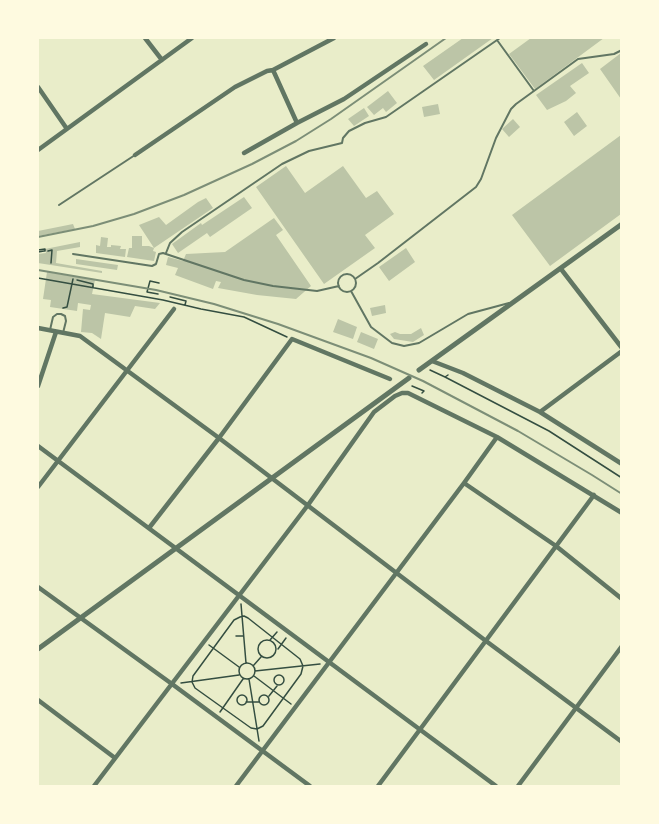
<!DOCTYPE html>
<style>
body{margin:0}
#map{position:relative;width:659px;height:824px;overflow:hidden;background:#e9edc9;font-family:"DM Sans",sans-serif}
canvas{display:block}
.frame{position:absolute;inset:0;border:39px solid #fefae0;pointer-events:none}
</style>
<div id="map">
<canvas width="659" height="824"></canvas>
<div class="frame"></div>
</div>
<script>
const ctx = document.querySelector('canvas').getContext('2d');
ctx.lineJoin = 'round';
function fillPath(path, color) { ctx.fillStyle = color; ctx.fill(path, 'evenodd'); }
const poly = rows => new Path2D(rows.map(r => 'M' + r).join(''));
function trace(path, color, width, dash) { ctx.strokeStyle = color; ctx.lineWidth = width; ctx.lineCap = dash ? 'butt' : 'round'; ctx.setLineDash(dash || []); ctx.stroke(path); }
const building = poly([
 [463,38,493,38,434,80,423,66],
 [531,38,604,38,535,89,509,54],
 [621,53,621,99,600,69],
 [582,63,589,73,570,86,576,93,566,101,547,110,536,95],
 [388,91,397,103,386,112,383,108,374,115,367,107],
 [438,104,440,114,424,117,422,107],
 [364,108,369,116,354,126,348,119],
 [577,112,587,126,574,136,564,122],
 [513,119,520,127,509,137,502,129],
 [621,135,621,214,550,266,512,215],
 [286,166,305,193,343,166,366,198,377,191,394,214,365,235,375,248,324,284,256,187],
 [244,197,252,208,210,237,207,233,178,253,172,244,201,223,202,225],
 [206,198,213,208,154,248,139,225,159,217,166,225,198,202],
 [274,218,283,230,276,235,311,286,296,299,257,295,218,288,221,282,216,281,213,289,175,275,178,268,166,265,168,257,183,261,186,254,225,252],
 [73,224,75,229,38,236,38,231],
 [132,236,142,236,142,246,149,246,154,248,153,251,156,252,154,261,127,257,129,248,132,248],
 [101,237,108,238,107,247,111,247,111,245,121,246,120,249,126,249,125,257,96,253,96,245,100,246],
 [80,242,80,247,57,251,56,263,102,271,102,273,38,263,38,254,46,253,45,249],
 [406,248,415,262,389,281,379,267],
 [76,259,118,265,117,270,76,264],
 [47,272,95,280,92,294,160,303,155,309,135,306,130,317,105,313,101,339,92,333,81,332,83,309,90,310,91,305,78,303,77,311,50,307,51,300,43,299],
 [385,305,386,313,372,316,370,308],
 [338,319,357,327,353,339,333,332],
 [421,328,424,335,413,342,394,339,390,334,395,332,400,334,411,334],
 [361,332,378,339,374,349,357,342]
]);
const path = poly([
 [38,250,45,249,45,251],
 [48,251,52,250,51,263],
 [38,252,44,251],
 [38,278,163,300,201,309,244,317,287,337],
 [77,280,93,284,93,287],
 [158,294,147,292,150,281,159,283],
 [170,297,186,301,185,305],
 [63,308,67,307,73,279],
 [430,370,445,377],
 [448,375,445,377,549,431,622,478],
 [412,386,424,391,422,393],
 [241,604,246,663],
 [244,616,248,618,300,659,303,666,301,674,263,726,257,729,251,728,195,688,192,682,193,676,234,620,240,617,244,616],
 [236,636,243,636],
 '258 649a9 9 0 1 1 18 0a9 9 0 1 1-18 0Z',
 [270,640,277,632],
 [209,645,239,667],
 [278,649,286,638],
 '239 671a8 8 0 1 1 16 0a8 8 0 1 1-16 0Z',
 [253,666,261,657],
 [255,671,320,664],
 '274 680a5 5 0 1 1 10 0a5 5 0 1 1-10 0Z',
 [254,676,291,704],
 [249,679,259,741],
 [181,683,239,675],
 '259 700a5 5 0 1 1 10 0a5 5 0 1 1-10 0Z',
 '237 700a5 5 0 1 1 10 0a5 5 0 1 1-10 0Z',
 [269,696,277,686],
 [246,702,259,702],
 [220,712,243,679]
]);
const service = poly([
 [497,40,534,91],
 [59,205,135,155],
 [166,253,170,243,182,232,282,164,309,151,342,143,343,138,349,131,365,123,386,117,500,38],
 [73,254,152,266,156,264,159,254,163,253,244,280,273,286,317,291,339,286],
 '338 283a9 9 0 1 1 18 0a9 9 0 1 1-18 0Z',
 [355,279,378,263,476,187,481,179,496,138,511,109,516,104,578,59,614,54,622,50],
 [351,291,371,327,392,343,404,346,419,343,468,314,509,303],
 [50,330,53,317,57,314,61,314,65,316,66,321,63,333]
]);
const minor = poly([
 [145,38,162,60],
 [273,70,297,123],
 [38,87,67,129],
 [38,150,192,38],
 [244,153,297,123,344,99,426,44],
 [135,155,235,87,267,71,273,70,334,38],
 [561,269,622,348],
 [38,328,80,336,219,438,486,641,622,742],
 [432,361,463,373,540,412,622,464],
 [38,386,56,332],
 [540,412,622,351],
 [38,446,496,786],
 [464,483,556,546,622,599],
 [38,487,174,309],
 [149,528,219,438,292,339,390,379],
 [38,587,172,684,310,786],
 [38,700,115,758],
 [94,786,308,505,374,412,395,396,402,393,408,393,497,437,622,513],
 [236,786,464,483,497,437],
 [378,786,594,495],
 [518,786,622,646]
]);
const tertiary = poly([
 [419,370,622,224],
 [38,649,409,378]
]);
const rail = poly([
 [38,237,93,226,134,214,184,195,252,164,296,141,331,119,446,38],
 [38,270,156,290,214,304,278,324,371,358,423,381,518,431,592,475,622,494]
]);
fillPath(building, '#bcc5a7');
trace(path, '#344e41', 1.5);
trace(service, '#617663', 2);
trace(minor, '#617663', 4.5);
trace(tertiary, '#617663', 5);
trace(rail, '#7c8e77', 2);
</script>
